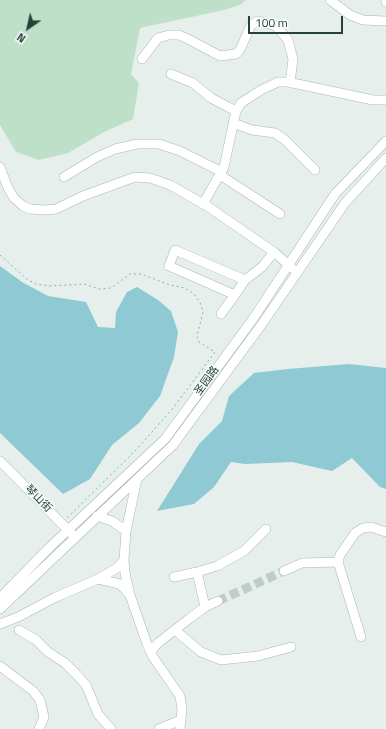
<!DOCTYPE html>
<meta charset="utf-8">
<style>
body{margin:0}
#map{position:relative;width:386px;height:729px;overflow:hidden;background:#e6efeb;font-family:"Titillium Web",sans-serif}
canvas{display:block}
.north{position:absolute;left:8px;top:8px;width:40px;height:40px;-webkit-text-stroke:3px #f7fbf9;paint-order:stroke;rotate:214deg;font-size:11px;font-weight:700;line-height:16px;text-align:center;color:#24423a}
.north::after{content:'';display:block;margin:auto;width:14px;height:18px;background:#24423a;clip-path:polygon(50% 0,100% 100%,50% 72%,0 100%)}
.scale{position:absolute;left:248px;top:16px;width:95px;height:18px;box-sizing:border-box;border:2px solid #24423a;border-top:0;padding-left:5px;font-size:12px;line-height:14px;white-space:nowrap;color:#24423a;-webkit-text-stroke:3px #f7fbf9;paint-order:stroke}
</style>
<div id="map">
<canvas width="386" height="729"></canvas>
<div class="north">N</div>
<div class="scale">100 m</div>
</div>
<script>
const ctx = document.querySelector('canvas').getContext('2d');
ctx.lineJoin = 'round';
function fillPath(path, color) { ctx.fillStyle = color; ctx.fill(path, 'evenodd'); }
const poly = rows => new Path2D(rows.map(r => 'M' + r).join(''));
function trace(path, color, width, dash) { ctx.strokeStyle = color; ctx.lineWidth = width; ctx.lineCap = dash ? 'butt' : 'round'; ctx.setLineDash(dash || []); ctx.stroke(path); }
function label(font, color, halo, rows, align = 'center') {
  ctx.font = font + ' "Titillium Web","Noto Sans SC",sans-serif'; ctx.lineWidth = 3; ctx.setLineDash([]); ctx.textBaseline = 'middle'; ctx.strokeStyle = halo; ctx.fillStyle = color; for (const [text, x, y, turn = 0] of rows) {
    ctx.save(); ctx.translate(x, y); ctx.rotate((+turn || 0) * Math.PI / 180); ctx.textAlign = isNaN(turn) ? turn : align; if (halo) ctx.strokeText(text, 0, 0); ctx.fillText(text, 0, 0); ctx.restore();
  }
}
const green = poly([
 [0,0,246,0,240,5,224,10,140,28,131,74,139,83,133,119,104,132,68,153,39,160,16,152,0,125]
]);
const water = poly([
 [0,266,22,282,48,296,86,302,98,327,115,328,116,312,127,292,137,287,158,300,171,311,178,332,174,357,160,396,139,423,112,445,90,479,63,494,0,433],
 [349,364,386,368,386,489,380,487,352,458,332,471,292,462,245,464,231,462,214,487,194,504,157,511,199,444,222,421,229,396,254,373,288,369]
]);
const minorTunnel = poly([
 [218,601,284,571]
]);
const path = poly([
 [0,255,28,280,36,284,49,286,84,284,99,289,111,288,130,274,141,274,170,285,185,288,194,294,200,302,203,312,197,336,199,342,215,352,174,407,137,449,67,518]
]);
const minor = poly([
 [330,0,350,15,363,20,386,21],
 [386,0,386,2],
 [142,59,158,38,169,35,179,35,188,39,220,56,236,54,240,50,251,25,258,21,276,26,288,40,293,59,290,83],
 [171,74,193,83,211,98,236,111],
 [233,123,252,130,275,133,285,140,315,170],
 [0,167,8,188,14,198,23,206,30,209,45,210,56,209,83,196,135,177,150,178,170,185,207,206,274,252,293,269],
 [220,175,280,214],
 [64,177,97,157,115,149,137,144,159,144,180,151,222,172],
 [203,204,224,167,236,111,241,103,261,90,278,82,288,82,373,100,386,100],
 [245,280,235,295,169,266,175,250,245,280,262,267,274,252],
 [221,314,235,295],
 [0,461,72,534],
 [137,479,126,531,124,560,125,573,130,595,147,644,153,657,180,696,182,709,180,729],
 [97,516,112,521,126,531],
 [284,571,302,563,338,562],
 [197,572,205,607],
 [174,577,197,572,217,566,244,551,266,529],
 [98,579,120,584,129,594],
 [0,598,51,546,165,439,253,319,335,194,386,141],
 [0,609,173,445,262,324,345,203,386,158],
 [0,624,18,617,56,597,98,579,117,568,124,560],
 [19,630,36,640,48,652,65,663,77,675,86,685,98,714,111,729],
 [175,630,201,652,221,660,258,656,291,647],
 [361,637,338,562,340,555,355,533,363,528,371,527,386,532],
 [151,651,158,643,190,618,205,607,218,601],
 [0,666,33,691,40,700,44,717,39,729],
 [159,729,181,720]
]);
const streetNames = [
 ["圣园路",207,381,-54],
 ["琴山街",38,499,45]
];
fillPath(green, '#bfe0c8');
fillPath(water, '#8ec9d4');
trace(minorTunnel, '#bfccc8', 9, [9, 4.5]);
trace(minor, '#a8b8b2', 10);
trace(path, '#86b3a5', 1, [2, 3]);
trace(minor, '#fff', 9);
label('11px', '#24423a', '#f7fbf9', streetNames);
</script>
